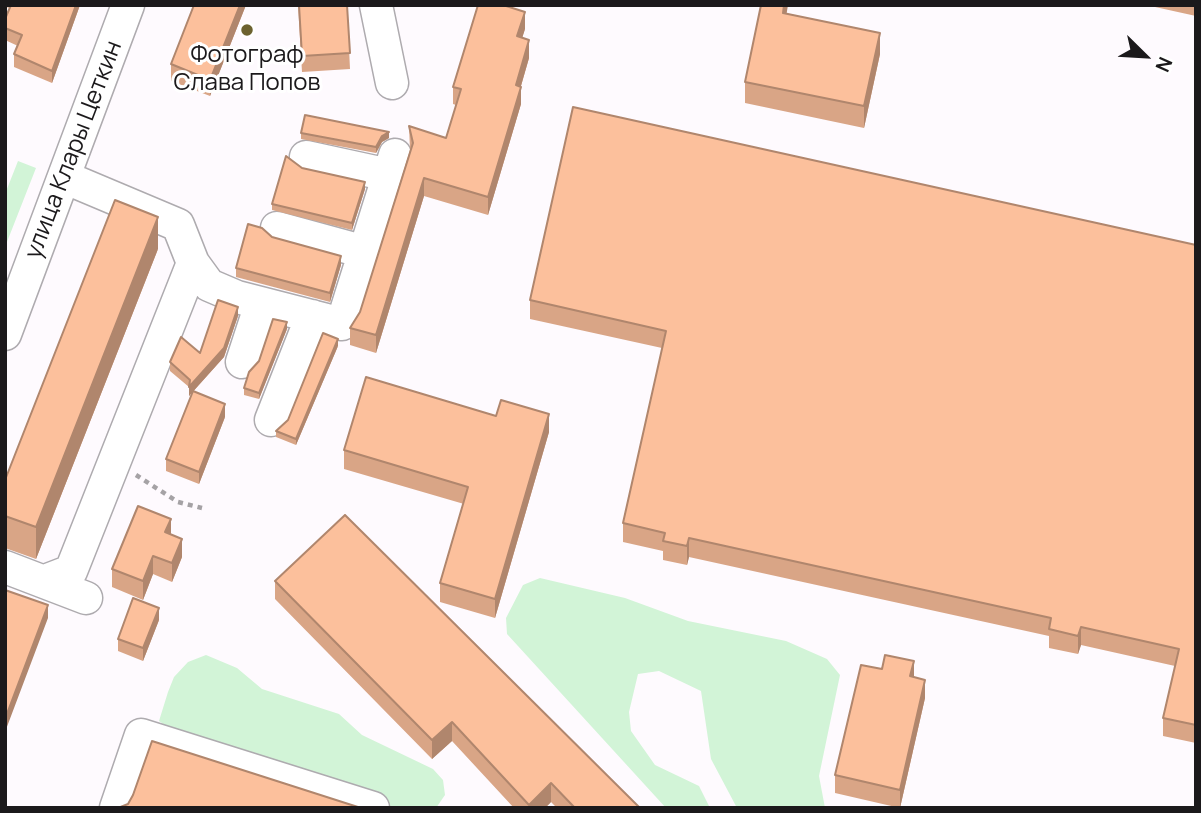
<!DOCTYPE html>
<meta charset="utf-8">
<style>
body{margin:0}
#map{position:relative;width:1201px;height:813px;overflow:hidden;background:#fefafe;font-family:Manrope,sans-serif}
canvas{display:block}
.frame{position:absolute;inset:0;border:7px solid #1b191b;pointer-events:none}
.north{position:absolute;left:1110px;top:21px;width:70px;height:70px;-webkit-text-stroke:5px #fff;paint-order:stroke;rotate:114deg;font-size:19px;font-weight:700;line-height:28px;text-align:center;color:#1b191b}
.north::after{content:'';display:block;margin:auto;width:24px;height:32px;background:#1b191b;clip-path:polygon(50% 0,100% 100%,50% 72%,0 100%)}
</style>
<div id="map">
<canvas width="1201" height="813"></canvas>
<div class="frame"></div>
<div class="north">N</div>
</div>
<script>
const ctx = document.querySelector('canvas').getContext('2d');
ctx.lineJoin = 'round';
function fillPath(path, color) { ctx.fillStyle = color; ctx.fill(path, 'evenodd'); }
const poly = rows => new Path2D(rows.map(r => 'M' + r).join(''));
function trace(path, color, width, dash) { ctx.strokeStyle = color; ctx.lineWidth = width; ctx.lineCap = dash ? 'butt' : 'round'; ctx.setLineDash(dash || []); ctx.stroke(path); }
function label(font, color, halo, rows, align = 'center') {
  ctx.font = font + ' Manrope,sans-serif'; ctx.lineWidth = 6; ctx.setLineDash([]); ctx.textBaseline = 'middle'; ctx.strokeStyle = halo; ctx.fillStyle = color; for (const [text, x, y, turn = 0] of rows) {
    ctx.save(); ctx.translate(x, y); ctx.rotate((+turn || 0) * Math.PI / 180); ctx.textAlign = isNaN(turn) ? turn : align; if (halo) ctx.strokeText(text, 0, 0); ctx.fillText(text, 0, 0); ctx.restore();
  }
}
const green = poly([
 [18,161,36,168,5,247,5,194],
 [540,578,625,598,688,621,786,641,827,659,840,675,819,776,825,808,737,808,711,759,701,691,659,671,638,674,629,712,631,731,655,765,699,786,710,808,666,808,507,634,506,618,523,585],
 [206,655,237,668,262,689,339,714,362,735,433,769,443,780,445,795,436,808,396,808,259,756,177,734,159,721,168,692,174,677,188,662]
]);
const path = poly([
 [136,475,178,502,202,508]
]);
const minor = poly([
 [376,5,392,83],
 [306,157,389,175],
 [277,228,365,252],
 [193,263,209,285,237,297,342,324,395,155],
 [5,334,128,5],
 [242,362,261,304],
 [271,420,312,316],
 [5,567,86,598],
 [45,581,71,571,193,263,178,225,64,177],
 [116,808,141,735,373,808]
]);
const wall = poly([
 [5,5,80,5,52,83,14,67,14,54,18,46,5,40,5,19,10,8,5,7],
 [194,5,246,5,210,96,171,81,171,64],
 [298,5,347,5,350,69,302,72],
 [1146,5,1196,5,1196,16],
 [786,14,880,54,864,128,745,103,745,82],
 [525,29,522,38,529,58,521,86,521,104,488,215,424,196,376,353,350,345,350,328,360,312,410,150,409,126,446,138,456,105,453,104,453,87],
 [301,133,389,138,382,142,376,153,301,139],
 [302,168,365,189,352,230,272,210,272,204],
 [272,237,341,265,330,302,236,277,236,268],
 [1196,245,1196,743,1163,736,1163,718,1175,666,1081,645,1078,654,1049,648,1049,636,689,557,687,565,663,560,663,551,623,542,623,523,662,348,530,319,530,300],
 [158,249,36,559,5,548,5,480],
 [238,316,224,357,189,396,189,387,170,371,170,362,200,353],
 [287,329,259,399,244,395,244,388,259,361],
 [338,346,296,445,276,437,276,431,288,420],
 [496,416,549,432,495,618,440,602,440,583,464,504,344,469,344,450],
 [225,417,199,484,166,471,166,459],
 [171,534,182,557,172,582,153,574,143,600,112,587,112,569],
 [275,581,640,808,557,808,551,802,545,808,514,808,452,741,432,759,275,599],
 [159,620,143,661,118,651,118,639],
 [914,677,925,698,900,808,835,793,835,775]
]);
const shadedWall = poly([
 [76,5,80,5,52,83,52,71],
 [240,5,246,5,210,96,210,80],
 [784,5,788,5,783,35,783,13],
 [525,12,525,29,517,54,517,36],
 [880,33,880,54,864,128,864,106],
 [529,40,529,58,516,103,516,85],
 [521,87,521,104,488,215,488,197],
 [389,132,389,138,382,142,376,153,376,147,382,136],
 [424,178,424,196,376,353,376,335],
 [365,182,365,189,352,230,352,223],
 [158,217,158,249,36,559,36,527],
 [341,256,341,265,330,302,330,293],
 [238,307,238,316,224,357,189,396,189,387],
 [287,322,287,329,259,399,259,393],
 [338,339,338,346,296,445,296,439],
 [225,404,225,417,199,484,199,472],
 [549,414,549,432,495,618,495,599],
 [171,519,171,538,165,532],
 [689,538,689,557,687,565,687,546],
 [182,539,182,557,172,582,172,563],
 [153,556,153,574,143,600,143,581],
 [48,605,48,618,5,732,5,719],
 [159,608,159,620,143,661,143,648],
 [1081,627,1081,645,1078,654,1078,636],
 [914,661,914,680,910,676],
 [925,680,925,698,900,808,900,790],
 [452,722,452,741,432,759,432,740],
 [551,783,551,802,545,808,529,808,529,805]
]);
const building = poly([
 [11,5,76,5,52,71,14,54,22,35,5,28,5,19,11,5],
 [194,5,240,5,210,80,171,64,194,5],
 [299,5,347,5,350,53,302,56,299,5],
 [478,5,503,5,525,12,517,36,529,40,516,85,521,87,488,197,424,178,376,335,350,328,360,312,413,143,409,126,446,138,461,89,453,87,478,5],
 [761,5,784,5,783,13,880,33,864,106,745,82,761,5],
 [573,107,1196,245,1196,725,1163,718,1179,649,1081,627,1078,636,1049,629,1051,618,689,538,687,546,663,541,665,533,623,523,666,331,530,300,573,107],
 [305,115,389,132,382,136,376,147,301,133,305,115],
 [286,156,302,168,365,182,352,223,272,204,286,156],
 [115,200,158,217,36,527,5,516,5,480,115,200],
 [248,224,262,228,272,237,341,256,330,293,236,268,248,224],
 [218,300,238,307,224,348,189,387,190,380,170,362,181,337,200,353,218,300],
 [273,319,287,322,259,393,244,388,249,372,259,361,273,319],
 [323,333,338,339,296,439,276,431,288,420,323,333],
 [366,377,496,416,501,400,549,414,495,599,440,583,468,487,344,450,366,377],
 [193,391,225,404,199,472,166,459,193,391],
 [138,506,171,519,165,532,182,539,172,563,153,556,143,581,112,569,138,506],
 [345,515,640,808,575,808,551,783,529,805,452,722,432,740,275,581,345,515],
 [5,590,48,605,5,719,5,590],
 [133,598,159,608,143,648,118,639,133,598],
 [885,655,914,661,910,676,925,680,900,790,835,775,861,665,882,669,885,655],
 [152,741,361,808,118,808,128,804,133,795,152,741]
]);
const markers = [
 [247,30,7,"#6c622f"]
];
const poiNames = [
 ["Фотограф",247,55],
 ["Слава Попов",247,83]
];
const streetNames = [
 ["улица Клары Цеткин",74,150,-69]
];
fillPath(green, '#d2f4d7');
trace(minor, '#aeabaf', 35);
trace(path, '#a5a2a5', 4.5, [5, 5]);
trace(minor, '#fff', 32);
fillPath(wall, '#d9a586');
fillPath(shadedWall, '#b0866d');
fillPath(building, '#fcc09c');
trace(building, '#b0866d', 2);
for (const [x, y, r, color] of markers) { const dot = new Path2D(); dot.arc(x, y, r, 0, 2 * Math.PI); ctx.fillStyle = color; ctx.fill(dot); trace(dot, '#fff', 2.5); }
label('24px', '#1b191b', '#fff', poiNames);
label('24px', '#1b191b', '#fff', streetNames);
</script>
